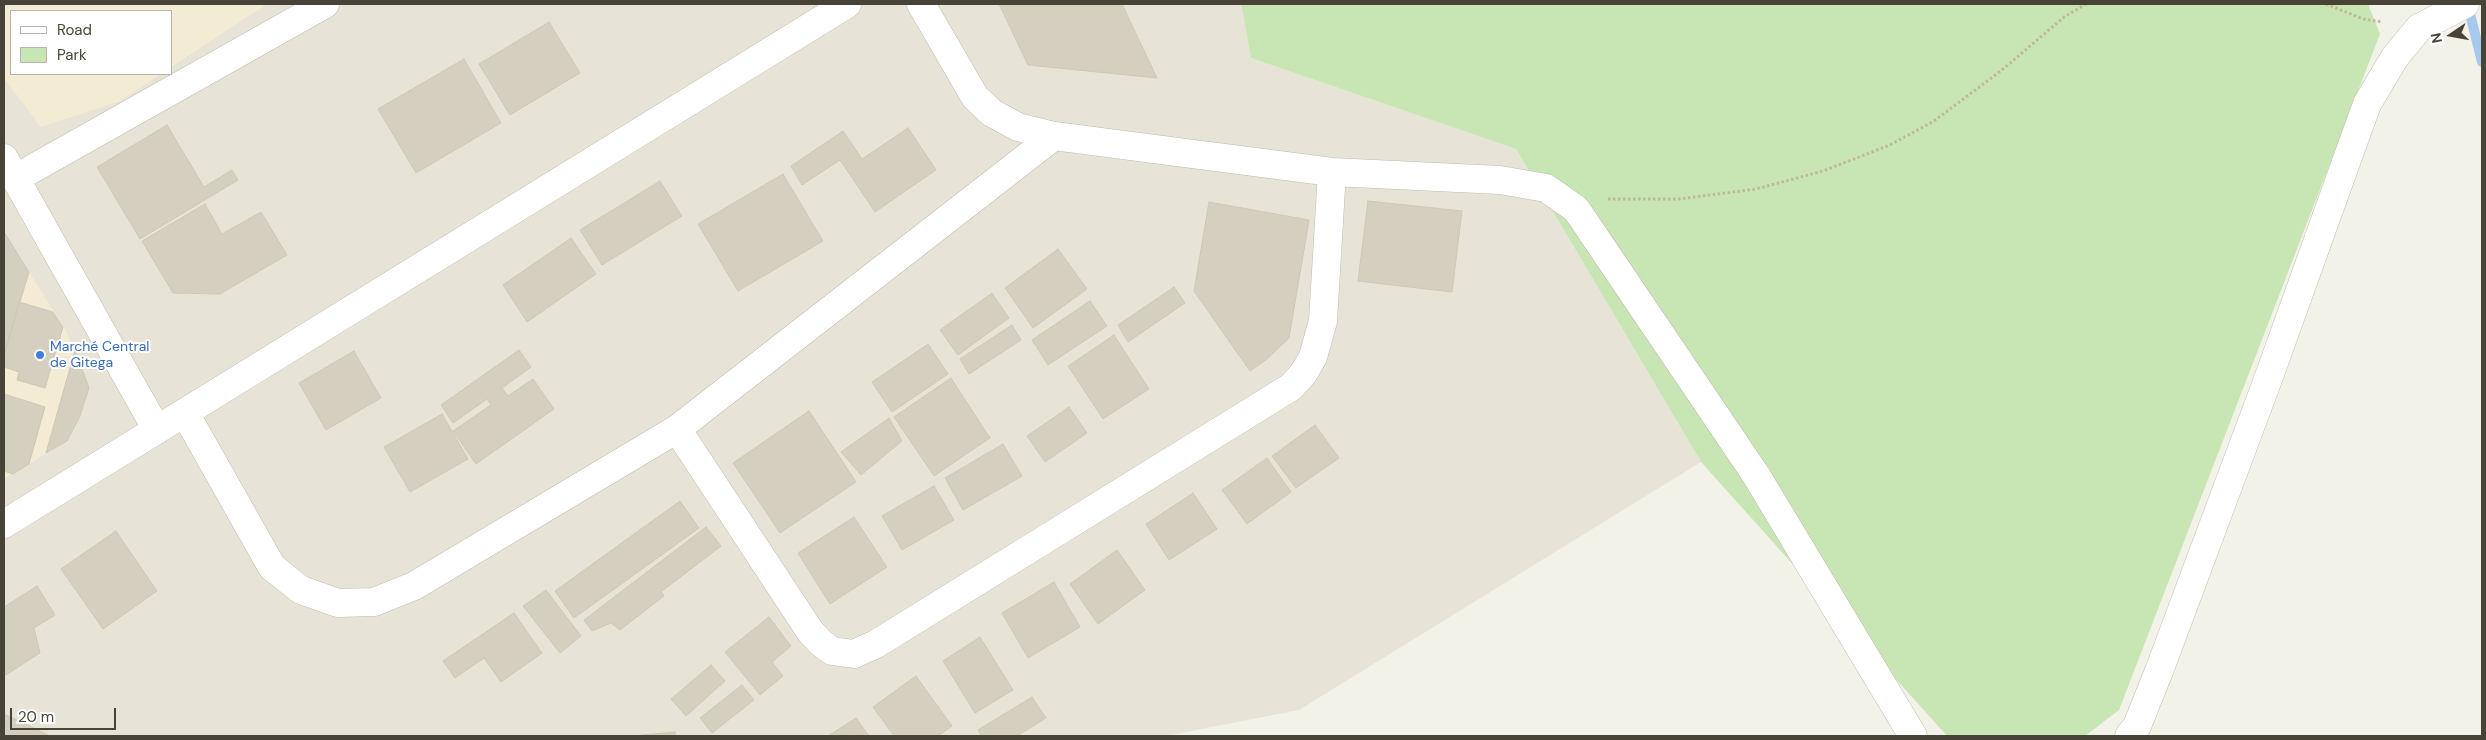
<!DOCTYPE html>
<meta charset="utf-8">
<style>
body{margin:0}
#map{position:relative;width:2486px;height:740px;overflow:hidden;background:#f3f2e9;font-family:"DM Sans",sans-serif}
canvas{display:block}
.frame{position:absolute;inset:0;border:5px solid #474337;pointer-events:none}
.legend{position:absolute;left:10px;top:10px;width:162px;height:65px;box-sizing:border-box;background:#fff;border:1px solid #b5b4af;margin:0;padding:6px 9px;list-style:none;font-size:15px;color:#474337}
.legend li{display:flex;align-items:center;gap:10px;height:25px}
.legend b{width:25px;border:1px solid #b5b4af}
.north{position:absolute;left:2426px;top:10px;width:50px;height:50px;-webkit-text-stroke:4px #fff;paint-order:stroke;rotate:258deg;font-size:14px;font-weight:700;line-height:20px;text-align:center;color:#474337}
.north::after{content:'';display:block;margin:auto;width:18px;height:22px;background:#474337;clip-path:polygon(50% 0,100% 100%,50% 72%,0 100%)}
.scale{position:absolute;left:10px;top:708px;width:106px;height:22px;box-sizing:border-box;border:2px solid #474337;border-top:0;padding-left:6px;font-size:15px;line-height:18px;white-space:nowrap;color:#474337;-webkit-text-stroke:4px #fff;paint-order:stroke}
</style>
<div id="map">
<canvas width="2486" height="740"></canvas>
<div class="frame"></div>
<ul class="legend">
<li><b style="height:6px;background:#fff"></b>Road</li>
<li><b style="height:14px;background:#c8e6b4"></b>Park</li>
</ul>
<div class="north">N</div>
<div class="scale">20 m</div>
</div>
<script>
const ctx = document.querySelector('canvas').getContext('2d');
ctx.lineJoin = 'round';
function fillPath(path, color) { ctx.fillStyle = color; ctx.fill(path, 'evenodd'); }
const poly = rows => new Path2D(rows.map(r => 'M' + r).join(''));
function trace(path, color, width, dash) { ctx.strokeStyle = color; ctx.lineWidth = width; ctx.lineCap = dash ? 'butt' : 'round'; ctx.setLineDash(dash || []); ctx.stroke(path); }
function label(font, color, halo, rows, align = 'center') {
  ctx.font = font + ' "DM Sans",sans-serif'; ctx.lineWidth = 4; ctx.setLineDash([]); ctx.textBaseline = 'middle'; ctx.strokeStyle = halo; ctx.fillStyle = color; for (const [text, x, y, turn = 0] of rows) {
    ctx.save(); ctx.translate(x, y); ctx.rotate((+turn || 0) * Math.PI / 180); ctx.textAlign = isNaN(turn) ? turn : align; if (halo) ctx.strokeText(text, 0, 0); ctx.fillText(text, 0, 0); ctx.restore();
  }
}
const residential = poly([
 [4,4,1241,4,1251,58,1516,149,1701,462,1299,710,1166,736,4,736],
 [11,11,171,11,171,74,11,74]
]);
const commercial = poly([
 [4,4,267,4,171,67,171,11,11,11,11,74,161,74,120,101,41,127,4,78],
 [4,232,66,331,89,388,80,416,67,441,4,479]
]);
const green = poly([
 [1241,4,2368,4,2380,34,2119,710,2085,736,1947,736,1701,462,1516,149,1251,58]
]);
const stream = poly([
 [2470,14,2482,62]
]);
const building = poly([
 [999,4,1122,4,1157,78,1028,65,999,4],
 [549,22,580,73,510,115,479,64,549,22],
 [464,59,501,123,416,173,378,109,464,59],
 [167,125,204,187,232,170,238,180,140,239,97,167,167,125],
 [908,128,936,170,875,212,840,160,802,185,791,166,843,131,862,159,908,128],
 [783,174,823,241,738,291,698,224,783,174],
 [660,181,682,216,602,265,580,230,660,181],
 [1368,201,1462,211,1452,292,1358,281,1368,201],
 [1209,202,1309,220,1289,338,1267,359,1250,371,1194,291,1209,202],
 [205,204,222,234,261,212,287,255,220,294,173,293,142,241,205,204],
 [4,232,29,272,4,355,4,232],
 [571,238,596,274,527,322,503,285,571,238],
 [1058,249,1087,289,1033,328,1005,288,1058,249],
 [1174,287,1185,303,1128,342,1118,325,1174,287],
 [992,293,1009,318,958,355,940,330,992,293],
 [1090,301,1107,326,1048,365,1032,340,1090,301],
 [19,302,53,312,63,327,45,388,17,380,19,372,4,367,4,355,19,302],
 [1012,325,1021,340,969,374,960,359,1012,325],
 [1114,335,1149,389,1103,419,1068,366,1114,335],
 [928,344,948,374,892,412,872,382,928,344],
 [75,350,89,388,80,416,67,441,46,453,75,350],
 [519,350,531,367,502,388,508,396,533,379,554,409,476,464,453,431,491,405,487,399,453,423,441,405,519,350],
 [354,351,381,398,326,430,299,383,354,351],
 [951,378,990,438,934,476,894,417,951,378],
 [4,394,45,407,29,464,13,474,4,471,4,394],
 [1069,407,1087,433,1045,462,1027,436,1069,407],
 [809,411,856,482,780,533,733,463,809,411],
 [442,414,468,459,410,492,384,447,442,414],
 [889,418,902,441,861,475,841,452,889,418],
 [1315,425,1339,458,1296,488,1272,456,1315,425],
 [1003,444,1022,476,963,510,945,478,1003,444],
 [1267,458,1291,492,1247,524,1222,490,1267,458],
 [934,486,954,520,902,550,882,516,934,486],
 [1193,493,1217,529,1169,560,1146,524,1193,493],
 [680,501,699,528,574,618,555,591,680,501],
 [854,517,887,567,830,604,798,553,854,517],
 [706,527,721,546,661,592,664,596,620,630,611,623,592,631,584,620,706,527],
 [116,531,157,591,103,629,61,569,116,531],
 [1117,550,1145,590,1098,624,1070,584,1117,550],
 [1054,582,1080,627,1028,658,1002,613,1054,582],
 [37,586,55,615,34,628,40,653,4,676,4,607,37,586],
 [546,590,581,636,560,653,523,606,546,590],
 [514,613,542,653,501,682,484,658,455,678,443,661,514,613],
 [769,617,791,646,772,662,783,676,760,695,725,652,769,617],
 [980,637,1013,690,975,713,943,661,980,637],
 [711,665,725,681,686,716,671,699,711,665],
 [916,676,952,726,938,736,894,736,873,707,916,676],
 [742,685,754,700,712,733,700,718,742,685],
 [1032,697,1046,718,1017,736,981,736,978,730,1032,697],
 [4,714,48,735,47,736,4,736,4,714],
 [856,718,869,736,828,736,856,718],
 [675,732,675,736,631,736,675,732]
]);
const path = poly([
 [2326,4,2363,19,2382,22],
 [1608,199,1679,199,1756,189,1823,171,1890,145,1934,121,2002,70,2064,17,2086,4]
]);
const minor = poly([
 [921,4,975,97,992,113,1018,127,1054,136,1332,172,1500,180,1546,188,1576,209,1756,475,1913,736],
 [4,158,157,430],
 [16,178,325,4],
 [185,413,272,567,301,590,338,603,374,602,414,586,677,429,1054,136],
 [677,429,810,631,820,642,832,651,854,654,876,644,1291,387,1303,374,1313,357,1323,321,1332,172],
 [4,524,847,4],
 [2129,736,2137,726,2159,671,2267,382,2367,104,2395,57,2419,28,2465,4]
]);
const markers = [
 [40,355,5,"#3f7fe0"]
];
const shopNames = [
 ["Marché Central",50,347],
 ["de Gitega",50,363]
];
fillPath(residential, '#e7e4d7');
fillPath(commercial, '#f4ebd5');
fillPath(green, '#c8e6b4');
trace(stream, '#a8c8ed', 10);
fillPath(building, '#d5cfbf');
trace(building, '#cfc8b2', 1);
trace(minor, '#bfbbac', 29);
trace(path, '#c0b89e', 3, [2.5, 2.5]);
trace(minor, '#fff', 28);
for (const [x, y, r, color] of markers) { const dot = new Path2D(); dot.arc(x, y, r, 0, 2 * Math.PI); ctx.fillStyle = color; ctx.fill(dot); trace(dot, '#fff', 2); }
label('14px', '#366cbe', '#fff', shopNames, 'left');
</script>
